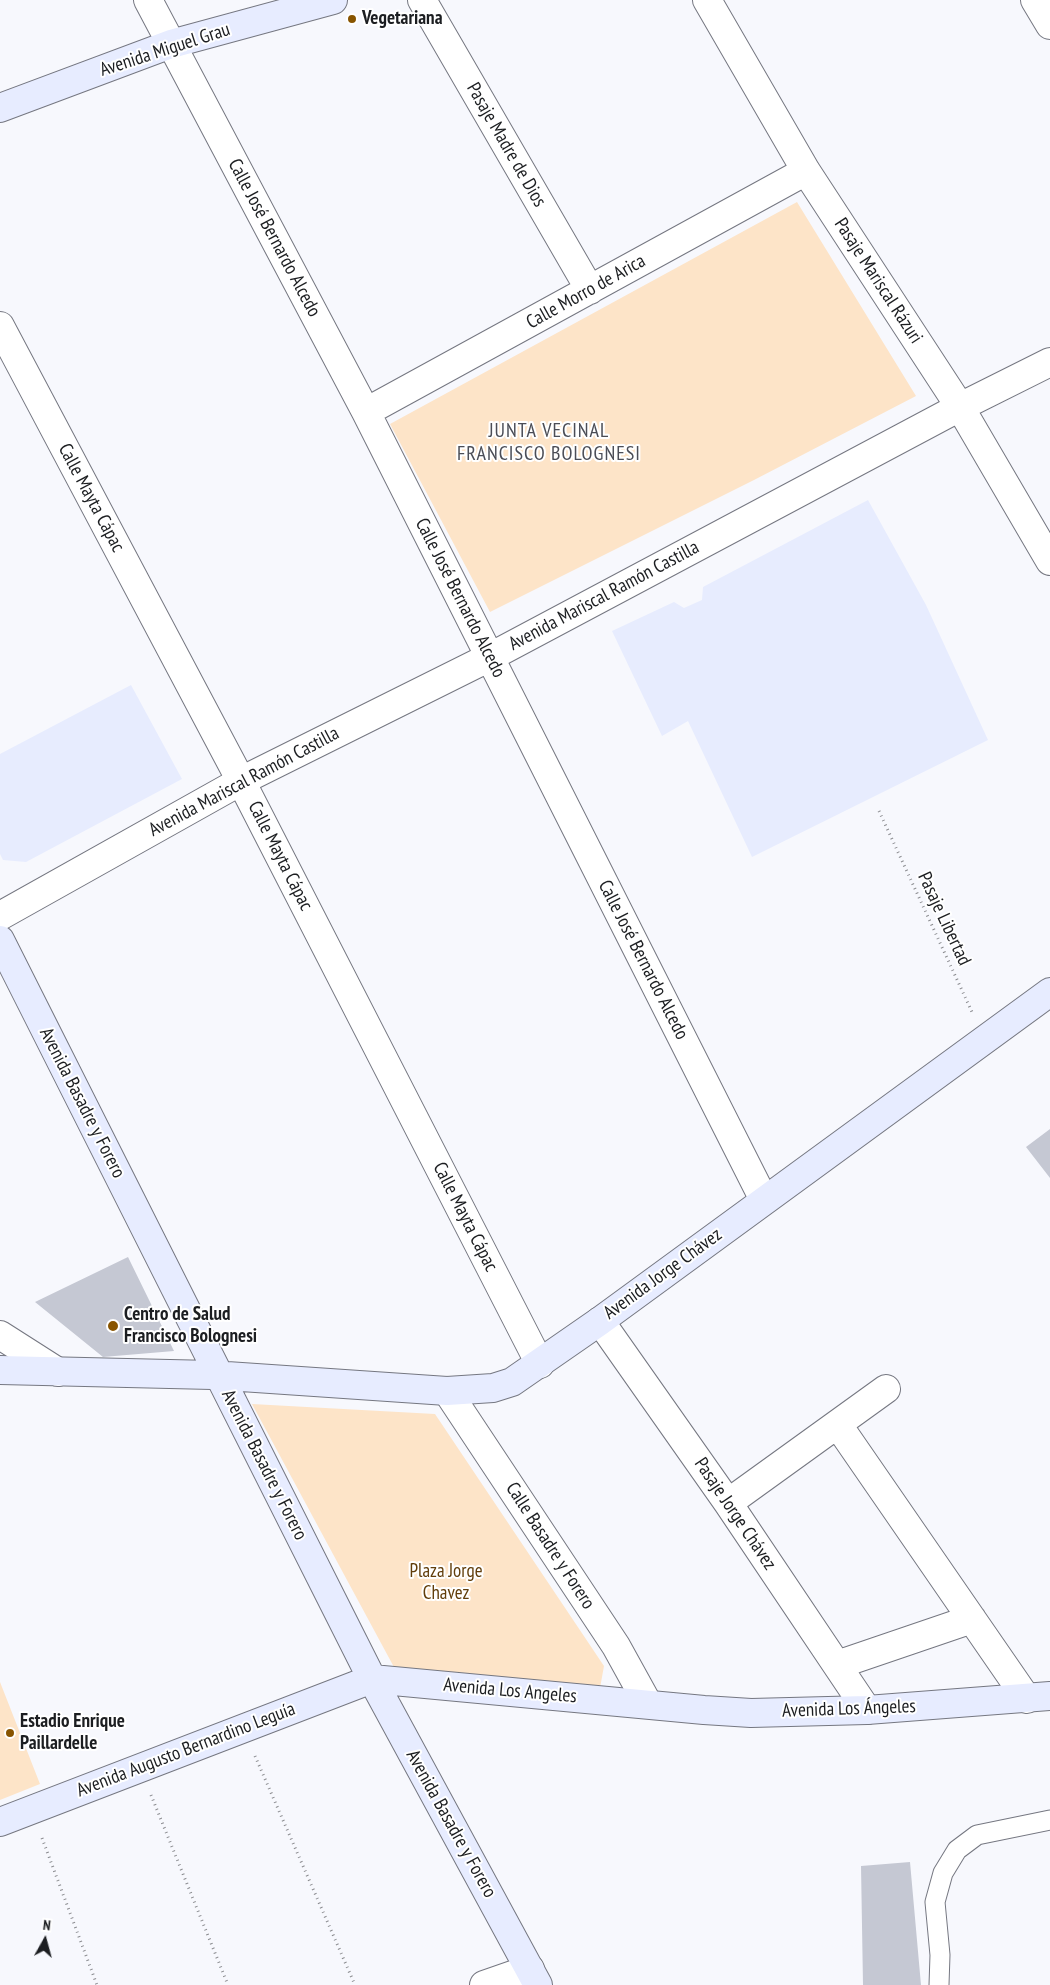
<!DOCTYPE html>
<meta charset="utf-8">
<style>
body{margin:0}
#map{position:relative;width:1050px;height:1985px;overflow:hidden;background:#f7f8fd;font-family:"PT Sans Narrow",sans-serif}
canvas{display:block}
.north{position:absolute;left:20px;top:1915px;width:50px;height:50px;-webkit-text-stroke:4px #fff;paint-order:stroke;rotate:7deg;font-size:14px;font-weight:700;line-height:20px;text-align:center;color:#1c1e21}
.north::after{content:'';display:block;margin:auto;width:18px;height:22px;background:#1c1e21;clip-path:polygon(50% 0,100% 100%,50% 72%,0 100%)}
</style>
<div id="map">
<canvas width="1050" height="1985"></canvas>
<div class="north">N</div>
</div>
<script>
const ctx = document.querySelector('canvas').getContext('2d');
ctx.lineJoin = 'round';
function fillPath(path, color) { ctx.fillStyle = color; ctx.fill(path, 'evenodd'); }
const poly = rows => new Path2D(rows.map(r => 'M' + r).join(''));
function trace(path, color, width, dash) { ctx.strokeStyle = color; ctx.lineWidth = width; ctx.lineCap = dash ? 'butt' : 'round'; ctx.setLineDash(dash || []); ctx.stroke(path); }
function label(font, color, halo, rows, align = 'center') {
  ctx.font = font + ' "PT Sans Narrow",sans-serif'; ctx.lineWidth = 4; ctx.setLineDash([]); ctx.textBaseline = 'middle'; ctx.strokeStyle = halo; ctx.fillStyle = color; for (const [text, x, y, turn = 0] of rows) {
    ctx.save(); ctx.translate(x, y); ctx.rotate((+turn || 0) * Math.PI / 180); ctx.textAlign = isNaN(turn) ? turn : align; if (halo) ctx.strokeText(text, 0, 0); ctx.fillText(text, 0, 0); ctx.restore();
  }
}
const built = poly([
 [868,500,926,605,988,740,752,857,688,721,662,736,612,631,674,602,684,608,702,600,703,587],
 [131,685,182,779,26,862,3,860,0,854,0,754]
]);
const green = poly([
 [797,202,916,396,754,480,490,612,390,424],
 [252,1404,435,1414,604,1666,600,1688,395,1669],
 [0,1682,40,1784,0,1800]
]);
const building = poly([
 [1050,1129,1050,1178,1026,1147],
 [128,1257,174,1351,103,1357,35,1302],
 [910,1862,921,1985,863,1985,861,1866]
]);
const path = poly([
 [879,811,972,1012],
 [255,1756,355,1985],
 [151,1795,228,1985],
 [42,1838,97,1985]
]);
const lane = poly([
 [939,1985,940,1955,935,1902,943,1873,957,1850,977,1835,1050,1820]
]);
const street = poly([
 [148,0,366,412,764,1200],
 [422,0,590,290],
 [707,0,806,171,960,407,1050,561],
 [1035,0,1050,25],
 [0,326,241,781,540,1364],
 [366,412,806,171],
 [0,916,241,781,490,657,960,407,1050,362],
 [600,1321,728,1503,867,1710],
 [0,1335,58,1372],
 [447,1391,616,1646,648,1704],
 [838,1425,1027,1699],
 [728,1503,886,1389],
 [837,1665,972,1619],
 [484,1985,530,1969]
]);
const secondary = poly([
 [0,108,171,44,333,0],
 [0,940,372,1679,538,1985],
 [0,1370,212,1375,447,1391,493,1388,512,1382,600,1321,1050,992],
 [0,1822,372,1679,704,1710,751,1713,867,1710,1050,1696]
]);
const markers = [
 [352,19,5,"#885400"],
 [113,1326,6,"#885400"],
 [10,1733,5,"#885400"]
];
const poiNames = [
 ["Vegetariana",362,19],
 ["Centro de Salud",124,1315],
 ["Francisco Bolognesi",124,1337],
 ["Estadio Enrique",20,1722],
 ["Paillardelle",20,1744]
];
const streetNames = [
 ["Avenida Miguel Grau",165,50,-18],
 ["Pasaje Madre de Dios",506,145,60],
 ["Calle José Bernardo Alcedo",274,238,62],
 ["Pasaje Mariscal Rázuri",878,281,57],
 ["Calle Morro de Arica",586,292,-29],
 ["Calle Mayta Cápac",91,498,62],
 ["Avenida Mariscal Ramón Castilla",604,596,-28],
 ["Calle José Bernardo Alcedo",460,598,63],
 ["Avenida Mariscal Ramón Castilla",244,782,-28],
 ["Calle Mayta Cápac",280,856,63],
 ["Pasaje Libertad",944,919,65],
 ["Calle José Bernardo Alcedo",643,960,63],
 ["Avenida Basadre y Forero",82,1103,63],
 ["Calle Mayta Cápac",465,1217,63],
 ["Avenida Jorge Chávez",663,1274,-36],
 ["Avenida Basadre y Forero",264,1465,63],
 ["Pasaje Jorge Chávez",735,1514,56],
 ["Calle Basadre y Forero",550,1546,57],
 ["Avenida Los Angeles",510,1691,5],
 ["Avenida Los Ángeles",849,1709,-2],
 ["Avenida Augusto Bernardino Leguía",186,1750,-21],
 ["Avenida Basadre y Forero",451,1824,61]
];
const parkNames = [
 ["Plaza Jorge",446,1572],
 ["Chavez",446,1594]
];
const neighbourhoodNames = [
 ["JUNTA VECINAL",549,431],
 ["FRANCISCO BOLOGNESI",549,454]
];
fillPath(built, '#e7ecfe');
fillPath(green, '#fde4c8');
fillPath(building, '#c5c8d3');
trace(lane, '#757781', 21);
trace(street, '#757781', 30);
trace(secondary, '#757781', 30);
trace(path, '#8c8d91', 3, [1, 4]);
trace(lane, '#fff', 19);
trace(street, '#fff', 28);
trace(secondary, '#e7ecff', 28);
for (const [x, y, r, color] of markers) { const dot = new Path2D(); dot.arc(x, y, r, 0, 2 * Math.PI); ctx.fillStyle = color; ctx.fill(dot); trace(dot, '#fff', 2); }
label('bold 19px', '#1c1e21', '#fff', poiNames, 'left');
label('19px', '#1c1e21', '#fff', streetNames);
label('19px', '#613d0a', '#fff', parkNames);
ctx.letterSpacing = '1px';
label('20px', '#4b4d56', '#fff', neighbourhoodNames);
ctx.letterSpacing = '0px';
</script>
